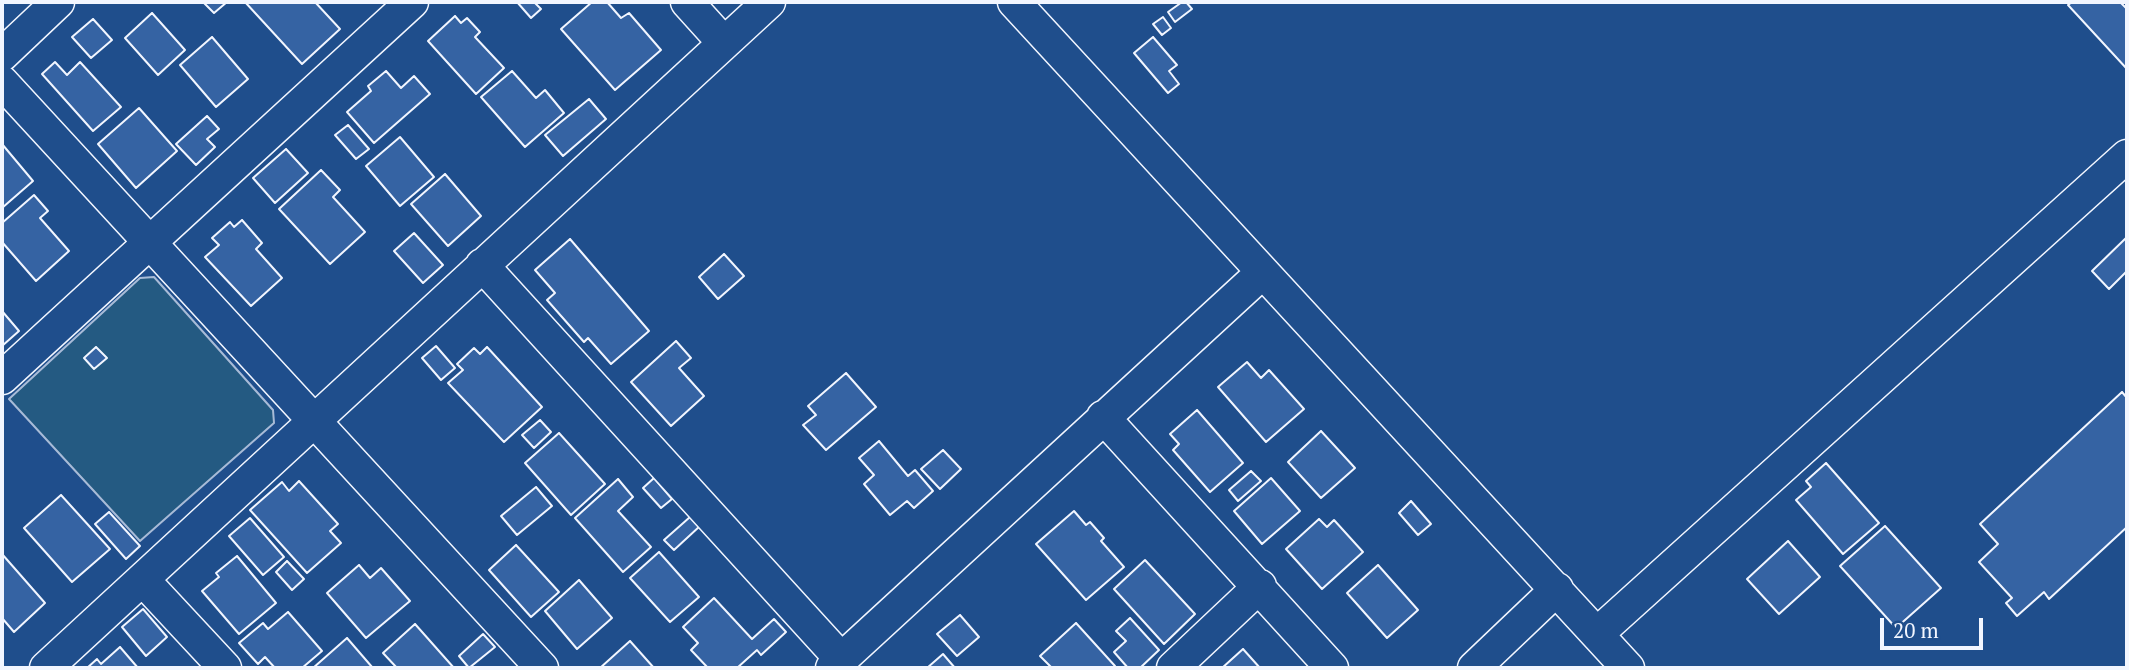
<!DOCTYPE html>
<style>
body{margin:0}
#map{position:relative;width:2129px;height:670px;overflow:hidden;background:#1f4e8c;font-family:"PT Serif",serif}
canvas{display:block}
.frame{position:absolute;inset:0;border:4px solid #f2f6ff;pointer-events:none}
.scale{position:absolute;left:1880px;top:618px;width:103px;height:32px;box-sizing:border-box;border:4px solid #f2f6ff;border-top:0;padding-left:9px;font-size:21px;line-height:24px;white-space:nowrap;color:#f2f6ff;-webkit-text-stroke:5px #1f4e8c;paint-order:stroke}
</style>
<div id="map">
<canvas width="2129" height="670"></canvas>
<div class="frame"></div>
<div class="scale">20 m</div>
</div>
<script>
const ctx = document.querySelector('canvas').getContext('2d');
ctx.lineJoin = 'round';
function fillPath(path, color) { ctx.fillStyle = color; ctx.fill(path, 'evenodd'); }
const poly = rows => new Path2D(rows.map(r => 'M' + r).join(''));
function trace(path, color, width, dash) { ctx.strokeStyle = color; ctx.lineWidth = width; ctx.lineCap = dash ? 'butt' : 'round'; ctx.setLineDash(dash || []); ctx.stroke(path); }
const green = poly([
 [154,277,273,410,274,423,140,541,9,399,140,278,154,277]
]);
const building = poly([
 [203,2,227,2,214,13,203,2],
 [245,2,315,2,340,29,302,64,245,2],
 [517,2,534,2,541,9,531,18,517,2],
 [592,2,607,2,621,18,629,13,661,50,615,90,561,29,592,2],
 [1182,2,1186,2,1192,9,1175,22,1168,12,1182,2],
 [2072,2,2120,2,2127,9,2127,69,2068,5,2072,2],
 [152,13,185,50,158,75,125,38,152,13],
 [455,16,461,23,467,18,480,32,475,37,504,68,476,94,428,41,455,16],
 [1163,17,1171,28,1162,35,1153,24,1163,17],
 [93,19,112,40,91,58,72,37,93,19],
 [212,37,248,79,216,107,180,65,212,37],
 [1153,37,1177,65,1169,71,1179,84,1168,93,1134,53,1153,37],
 [55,62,67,75,80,62,121,107,93,131,42,74,55,62],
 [386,71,401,88,414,76,430,94,374,143,347,112,371,91,368,86,386,71],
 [512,71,536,98,545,90,564,113,525,147,481,97,512,71],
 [589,99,606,119,563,156,545,135,589,99],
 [139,108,177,151,136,188,98,144,139,108],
 [207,116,219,129,207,139,215,147,196,165,176,144,207,116],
 [348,125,369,149,356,159,335,135,348,125],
 [400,137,434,177,400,206,366,166,400,137],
 [2,144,33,181,2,208,2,144],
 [286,149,308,173,275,203,253,178,286,149],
 [321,170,340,190,333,197,365,232,330,264,279,209,321,170],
 [445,174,481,216,448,246,411,204,445,174],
 [34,195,48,211,40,218,69,251,36,281,2,242,2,223,34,195],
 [242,220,262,243,256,249,282,278,251,306,205,257,219,245,212,238,230,222,234,227,242,220],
 [414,233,443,265,423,283,394,251,414,233],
 [2127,237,2127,271,2109,289,2092,271,2127,237],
 [570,239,649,331,611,364,588,338,584,342,547,300,555,293,535,270,570,239],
 [724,254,744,276,718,299,699,277,724,254],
 [2,311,19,331,2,346,2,311],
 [676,341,691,358,679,368,704,396,671,426,631,382,676,341],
 [436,346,455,368,441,380,422,358,436,346],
 [96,347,107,358,94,369,84,358,96,347],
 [487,347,542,407,504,442,448,383,463,370,457,364,474,348,480,354,487,347],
 [1247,362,1261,378,1269,370,1304,409,1266,442,1218,387,1247,362],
 [846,373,876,407,826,450,803,425,816,415,808,406,846,373],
 [2122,392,2127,398,2127,527,2049,599,2044,592,2017,616,2006,603,2012,598,1979,562,1998,544,1980,524,2122,392],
 [1197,410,1243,463,1210,492,1173,450,1179,444,1170,434,1197,410],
 [540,420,551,432,534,448,522,435,540,420],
 [1321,431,1355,468,1321,498,1288,462,1321,431],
 [559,433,605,484,571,515,525,463,559,433],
 [879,441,908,476,915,470,933,491,914,508,907,501,890,515,864,484,874,475,859,458,879,441],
 [943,450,961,469,940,489,921,469,943,450],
 [1826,463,1879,523,1843,554,1796,500,1811,487,1806,481,1826,463],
 [1251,471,1261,481,1238,501,1229,490,1251,471],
 [654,478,672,499,661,508,643,488,654,478],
 [1271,478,1300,511,1262,544,1234,511,1271,478],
 [618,479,633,497,618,511,651,547,623,572,575,518,618,479],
 [299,481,338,524,330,531,341,543,307,573,250,510,282,482,289,491,299,481],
 [536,487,552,506,517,535,501,516,536,487],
 [61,495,110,549,72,582,24,528,61,495],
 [1411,501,1431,524,1418,535,1399,513,1411,501],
 [1074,511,1086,525,1090,522,1104,538,1101,541,1124,567,1086,600,1036,544,1074,511],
 [109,512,140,546,126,559,95,524,109,512],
 [690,517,700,526,674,550,664,540,690,517],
 [250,518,284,557,263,575,229,536,250,518],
 [1319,519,1327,527,1334,520,1363,552,1322,589,1286,549,1319,519],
 [1885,526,1941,588,1896,628,1840,566,1885,526],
 [1788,541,1820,577,1779,614,1747,579,1788,541],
 [516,545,559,592,531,617,489,570,516,545],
 [659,552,699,597,670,622,630,578,659,552],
 [2,554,45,603,14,632,2,618,2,554],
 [237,556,276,603,239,634,202,591,219,577,216,573,237,556],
 [1145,560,1195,614,1164,644,1114,589,1145,560],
 [287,561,304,579,292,590,276,572,287,561],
 [359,565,370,578,381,568,410,601,366,638,327,593,359,565],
 [1378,565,1418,610,1387,638,1347,593,1378,565],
 [579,580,612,618,577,649,545,611,579,580],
 [714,598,752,639,774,619,786,632,761,655,757,650,737,668,708,668,691,650,698,643,683,627,714,598],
 [143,609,167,637,146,656,122,627,143,609],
 [288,612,322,651,302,668,275,668,265,657,258,664,239,643,263,623,268,629,288,612],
 [960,615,979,637,957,656,937,634,960,615],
 [1130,618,1159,650,1140,668,1128,668,1114,652,1126,641,1116,631,1130,618],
 [1076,623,1115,666,1113,668,1052,668,1040,656,1076,623],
 [415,624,454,668,397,668,383,653,415,624],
 [483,634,495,647,469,668,459,656,483,634],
 [347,638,372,667,313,668,347,638],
 [630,641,654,668,600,668,630,641],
 [120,647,138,668,87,668,97,659,101,664,120,647],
 [1243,649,1260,668,1222,668,1243,649],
 [943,654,955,668,927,668,943,654]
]);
const street = poly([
 [687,2,724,43],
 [1014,2,1628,668],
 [2,55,58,2],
 [2,82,542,668],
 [482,265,842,660],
 [2,378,412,2],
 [1103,417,1332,668],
 [144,581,225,668],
 [1597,634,2127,156],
 [46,668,769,2],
 [832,668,1263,272],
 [1173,668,1260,586],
 [1474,668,1557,589]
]);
fillPath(green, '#245a82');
trace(green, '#a8bbd7', 2);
fillPath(building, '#3563a3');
trace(building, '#f2f6ff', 2);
trace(street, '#f2f6ff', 35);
trace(street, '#1f4e8c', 32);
</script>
